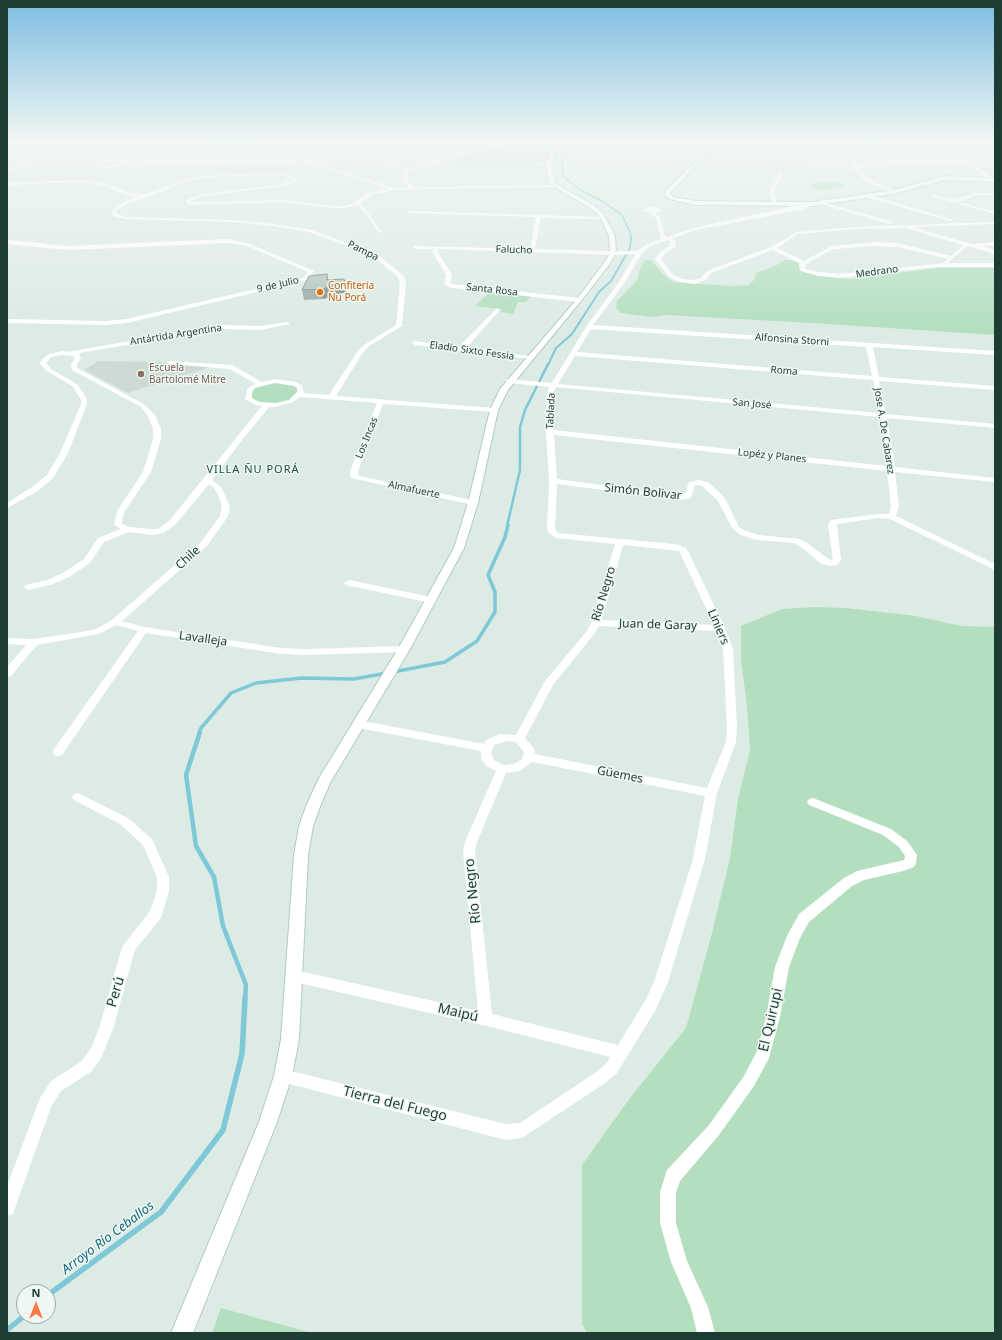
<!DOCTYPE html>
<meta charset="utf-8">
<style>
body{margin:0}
#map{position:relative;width:1002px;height:1340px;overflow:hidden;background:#ddebe5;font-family:"Noto Sans",sans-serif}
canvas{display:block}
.frame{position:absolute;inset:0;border:8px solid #1d3c34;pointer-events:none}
.north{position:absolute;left:16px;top:1284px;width:40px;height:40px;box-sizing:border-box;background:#eef7f3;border:1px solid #9aaca7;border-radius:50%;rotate:0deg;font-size:11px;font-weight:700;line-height:16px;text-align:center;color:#1d3c34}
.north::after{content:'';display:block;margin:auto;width:14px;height:18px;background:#ff7647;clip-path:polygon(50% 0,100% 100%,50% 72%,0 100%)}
</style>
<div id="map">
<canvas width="1002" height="1340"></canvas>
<div class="frame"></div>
<div class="north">N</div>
</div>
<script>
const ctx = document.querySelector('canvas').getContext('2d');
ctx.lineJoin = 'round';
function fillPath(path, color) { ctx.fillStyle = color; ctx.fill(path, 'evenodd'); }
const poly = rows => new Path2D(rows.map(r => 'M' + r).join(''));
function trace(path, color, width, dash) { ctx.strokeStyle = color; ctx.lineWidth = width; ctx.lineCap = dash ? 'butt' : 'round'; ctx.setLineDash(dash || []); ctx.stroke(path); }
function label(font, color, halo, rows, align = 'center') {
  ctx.font = font + ' "Noto Sans",sans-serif'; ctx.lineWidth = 3; ctx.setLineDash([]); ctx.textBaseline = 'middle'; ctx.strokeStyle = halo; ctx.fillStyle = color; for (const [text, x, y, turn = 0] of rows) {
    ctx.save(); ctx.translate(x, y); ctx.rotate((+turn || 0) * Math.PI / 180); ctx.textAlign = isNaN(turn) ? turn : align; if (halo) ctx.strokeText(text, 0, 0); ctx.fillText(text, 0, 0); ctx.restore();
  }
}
const built = poly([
 [478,147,552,152,545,162,531,162,531,165,544,165,544,169,527,169,526,167,463,168,445,161,470,154],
 [98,361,156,362,213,366,128,393,85,370]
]);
const green = poly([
 [835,181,847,186,820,190,808,184],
 [645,260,651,260,662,273,673,282,730,286,748,285,754,280,756,273,777,265,784,260,792,260,799,263,799,269,806,273,849,279,936,268,995,268,995,335,813,323,666,315,651,317,621,313,616,308,617,301,637,280,641,266],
 [491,291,532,295,526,302,518,302,513,314,500,312,502,309,475,306],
 [267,382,296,384,301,393,283,404,252,402,249,391],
 [816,607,846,608,916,616,961,626,995,627,995,1333,587,1333,582,1324,582,1165,630,1098,686,1028,711,937,730,858,738,799,750,750,747,705,741,660,741,626,782,609],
 [221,1308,312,1333,212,1333]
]);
const streamFar5 = poly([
 [552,141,545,146,547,152,562,157,563,176,580,190,602,201,622,215,631,235,631,239]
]);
const streamFar4 = poly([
 [548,365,556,348,572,334,599,292,611,281,630,248,631,238]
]);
const streamFar3 = poly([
 [507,526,520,470,520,427,525,410,548,364]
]);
const streamFar2 = poly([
 [393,672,445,662,477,641,495,612,495,592,488,575,505,537,508,525],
 [199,733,201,728,231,693,256,683,302,678,354,679,387,673]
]);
const streamFar1 = poly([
 [200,732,186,775,196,846,214,877,223,926,246,985,245,999]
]);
const stream = poly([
 [48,1295,161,1212,223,1130,242,1054,245,998],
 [7,1330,24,1316]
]);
const minor = poly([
 [171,141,247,143,253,149,250,160,311,161,395,188,409,187,404,181,403,171,361,154,323,150,298,141,303,141,324,148,363,152,405,169,457,155,387,145,386,143,462,153,482,141,486,141,465,155,407,171,408,181,414,187,553,185,555,186,553,187,395,190,374,194,361,203,382,232,380,233,358,205,345,208,331,208,287,202,189,205,185,201,198,195,281,184,292,180,286,176,279,175,212,177,191,180,126,205,116,211,117,214,127,217,231,220,274,224,312,230,377,254,404,276,406,283,402,326,368,347,362,354,336,396,494,408,498,410,494,412,383,404,358,471,358,475,364,477,476,501,477,503,473,505,351,478,350,471,377,403,300,397,293,402,275,407,269,407,242,440,212,480,221,487,230,506,228,516,222,525,207,546,122,621,144,627,281,648,306,649,404,646,409,649,404,652,306,655,281,654,146,633,62,755,58,756,54,755,53,752,54,749,138,631,116,625,99,634,37,645,11,676,7,677,7,667,26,645,7,644,7,638,34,639,81,632,96,629,112,620,201,542,220,516,222,506,218,495,214,488,209,484,175,525,163,533,152,535,129,532,104,542,90,563,69,577,53,584,29,590,26,589,24,587,26,585,47,580,63,573,84,559,98,538,121,529,114,525,117,511,143,472,153,439,153,429,148,416,141,407,72,370,71,364,75,359,73,356,61,355,51,357,46,363,51,369,77,384,87,399,87,404,68,453,53,478,38,491,7,508,7,503,32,487,47,475,60,453,81,404,81,399,72,386,47,371,40,364,40,362,47,355,61,351,67,352,222,325,260,326,287,322,290,324,260,330,222,329,79,353,81,359,77,364,77,368,145,405,155,415,161,429,161,439,151,472,125,511,122,520,122,524,130,527,152,529,158,529,169,521,262,406,256,405,245,399,247,390,251,386,256,384,230,369,169,364,167,363,167,361,232,365,262,382,275,379,296,382,302,386,304,393,329,395,357,352,364,345,396,325,400,283,398,277,373,256,360,250,309,232,274,226,231,222,125,219,113,216,112,211,122,203,139,196,126,195,105,186,83,182,7,185,7,183,83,180,108,184,129,193,145,194,190,178,212,175,279,173,289,174,296,178,296,181,282,186,199,197,190,202,287,200,331,206,345,206,355,203,361,197,371,192,389,189,311,163,299,162,126,164,111,168,101,168,93,164,102,160,118,158,128,162,245,160,249,149,246,145,171,141],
 [118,160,123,162,111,166,99,164,118,160],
 [275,383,294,386,297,388,297,392,289,400,275,403,259,402,252,398,252,392,255,388,275,383],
 [652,141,656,141,665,163,662,162,655,147,556,146,654,145,652,141],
 [774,141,778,141,772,145,771,150,817,152,823,145,842,142,864,142,906,146,948,141,906,148,864,144,842,144,825,147,821,152,847,153,853,157,857,166,889,161,995,162,995,164,975,164,994,180,990,181,970,164,889,163,858,169,869,179,895,191,893,193,865,181,854,169,803,167,805,166,852,167,849,158,845,155,769,153,748,151,767,150,768,144,774,141],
 [7,147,32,152,37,160,32,164,7,171,7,169,33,160,29,154,7,149,7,147],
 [781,171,783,172,774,192,776,203,774,204,772,203,770,192,779,172,781,171],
 [975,193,995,193,995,195,976,195,959,202,995,212,995,214,930,196,932,195,954,200,975,193],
 [865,195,869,195,954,220,950,221,865,197,865,195],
 [823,202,893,222,893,223,889,224,821,204,823,202],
 [653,206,663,210,655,213,660,218,666,240,661,239,656,218,650,213,643,210,653,206],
 [409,211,604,217,606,219,541,218,535,249,613,251,616,253,613,255,439,249,438,252,452,275,450,283,452,284,579,298,582,300,579,302,451,288,444,284,446,275,432,252,434,249,415,249,413,246,530,249,536,217,407,213,409,211],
 [995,222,995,224,912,227,972,244,995,242,995,246,981,246,995,250,995,254,971,247,966,247,948,263,995,263,995,267,936,267,840,278,818,276,801,271,799,266,801,264,773,250,711,273,705,280,695,284,680,282,669,277,655,259,660,252,670,246,670,242,666,238,671,237,676,242,676,247,664,254,661,259,673,275,683,279,694,280,701,278,707,271,771,247,797,232,856,227,995,222],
 [906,228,963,245,951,256,897,243,875,242,832,246,804,261,777,248,798,234,856,229,906,228],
 [875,246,897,247,948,259,944,262,946,263,840,274,818,272,805,269,806,264,833,249,875,246],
 [228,239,250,244,314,271,307,280,127,323,106,325,7,323,7,319,106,321,127,319,303,278,308,272,247,246,228,243,68,250,7,244,7,240,68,246,228,239],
 [639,251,642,253,623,285,593,325,995,351,995,355,873,347,879,377,995,386,995,390,879,381,886,414,995,424,995,428,887,418,895,467,995,478,995,482,895,472,899,506,896,516,995,564,995,570,890,519,878,518,837,524,841,560,837,565,829,566,820,563,801,547,794,543,757,540,740,535,732,528,718,501,702,486,695,485,691,498,681,500,557,484,555,529,558,533,674,544,685,547,689,553,725,628,733,649,737,727,736,742,717,793,705,859,668,982,655,1011,617,1073,605,1083,522,1138,506,1140,278,1081,276,1076,278,1071,283,1069,506,1124,520,1123,595,1073,607,1063,610,1057,486,1026,295,982,290,980,288,976,290,972,295,970,478,1011,463,852,465,842,496,771,486,766,481,758,481,751,358,728,354,727,353,724,354,721,358,720,484,744,486,740,500,734,516,735,545,681,587,631,591,623,615,544,556,538,549,533,547,529,549,481,546,432,547,392,550,387,508,383,505,381,508,379,552,383,586,327,617,285,636,253,639,251],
 [591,329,866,347,872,376,577,352,591,329],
 [575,356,873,380,879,413,558,384,575,356],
 [556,387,880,417,887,466,554,430,553,392,556,387],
 [554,435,887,471,891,506,889,514,878,514,831,520,828,525,833,559,830,560,807,543,799,539,758,535,746,531,739,527,725,498,708,482,698,480,689,482,685,494,681,496,557,479,554,435],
 [623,545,679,551,714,625,602,620,623,545],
 [599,626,717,631,723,649,727,727,726,742,707,788,535,754,534,749,525,738,553,685,594,634,599,626],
 [507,741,516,742,524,752,522,759,514,764,503,765,494,760,491,753,494,745,507,741],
 [532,762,705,796,693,859,654,982,645,1001,618,1045,492,1014,475,852,477,842,506,773,520,771,532,762],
 [497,308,499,309,499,311,466,348,529,356,531,357,531,359,415,345,412,343,415,341,459,347,497,308],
 [349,580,431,597,436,600,431,603,346,585,344,583,349,580],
 [78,793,128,818,152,839,169,877,169,891,161,918,135,950,113,1029,101,1058,92,1071,61,1091,51,1107,15,1208,13,1214,7,1216,7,1186,40,1098,51,1081,82,1061,91,1048,99,1029,122,947,150,911,157,891,157,877,143,845,120,824,74,800,72,797,74,794,78,793],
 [813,798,891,829,907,841,915,852,917,855,916,863,914,867,903,871,864,880,852,886,809,922,800,938,789,967,780,1017,769,1058,754,1086,719,1135,680,1181,676,1192,676,1223,687,1261,708,1307,715,1333,697,1333,691,1308,671,1262,660,1223,660,1192,667,1170,709,1125,744,1076,757,1051,766,1017,775,967,787,936,799,914,844,878,857,871,904,860,905,856,899,847,883,835,809,805,807,802,809,799,813,798]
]);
const tertiary = poly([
 [812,202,814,205,800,210,696,230,651,246,641,254,613,255,610,253,613,251,637,251,647,244,693,228,812,202]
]);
const secondary = poly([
 [561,141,565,141,556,151,552,163,555,183,593,205,603,213,615,236,616,253,609,265,581,301,508,390,498,410,478,503,464,548,410,649,330,783,321,804,313,826,308,855,299,1039,292,1076,277,1122,193,1333,171,1333,259,1122,274,1076,281,1039,294,855,299,826,307,804,319,778,398,649,454,548,468,503,490,410,500,389,577,299,604,263,610,253,609,236,599,215,589,207,549,184,546,163,552,150,561,141],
 [700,141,704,141,704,157,671,192,670,194,673,197,695,201,812,202,893,190,945,176,995,178,995,182,945,180,893,194,812,206,695,205,669,199,664,194,666,190,700,157,700,141]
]);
const wall = poly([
 [327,274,328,280,346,292,323,299,304,300,302,290]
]);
const shadedWall = poly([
 [327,274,328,284,345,282,346,292,323,299,322,289]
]);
const building = poly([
 [327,274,327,280,344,279,345,282,322,289,302,290,309,276,327,274]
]);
const markers = [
 [320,292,4,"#e8710a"],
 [141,374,4,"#8d6e63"]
];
const farStreetnames = [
 ["Falucho",514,250,2],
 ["Pampa",363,251,26],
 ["Medrano",877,272,-8],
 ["9 de Julio",278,285,-13],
 ["Santa Rosa",492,290,6],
 ["Antártida Argentina",176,335,-9],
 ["Alfonsina Storni",792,340,4],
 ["Eladio Sixto Fessia",472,351,8],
 ["Roma",784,371,5],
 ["San José",752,404,5],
 ["Tablada",551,411,-87],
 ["Jose A. De Cabarez",884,431,81],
 ["Los Incas",367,438,-68],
 ["Lopéz y Planes",772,456,6],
 ["Almafuerte",414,490,12]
];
const farFoodnames = [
 ["Confitería",328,286],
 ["Ñu Porá",328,298]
];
const farEducationnames = [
 ["Escuela",149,368],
 ["Bartolomé Mitre",149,380]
];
const farNeighbourhoodnames = [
 ["VILLA ÑU PORÁ",253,470]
];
const streetNames = [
 ["Simón Bolivar",643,492,6],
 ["Chile",188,558,-42],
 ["Río Negro",604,594,-73],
 ["Juan de Garay",658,625,2],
 ["Liniers",718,627,67],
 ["Lavalleja",203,639,8],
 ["Güemes",620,775,11]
];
const waterNames = [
 ["Arroyo Río Ceballos",108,1238,-37]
];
const nearStreetnames = [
 ["Río Negro",473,891,-96],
 ["Perú",116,992,-74],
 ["Maipú",458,1013,13],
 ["El Quirupi",771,1020,-77],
 ["Tierra del Fuego",395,1104,14]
];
fillPath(built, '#cbdbd4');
fillPath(green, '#b3dfbf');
trace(streamFar5, '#7ec8d7', 1.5);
trace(streamFar4, '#7ec8d7', 2);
trace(streamFar3, '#7ec8d7', 2.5);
trace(streamFar2, '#7ec8d7', 3.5);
trace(streamFar1, '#7ec8d7', 4.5);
trace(stream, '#7ec8d7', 5.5);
trace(secondary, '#afccc2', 2);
fillPath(minor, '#fff');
fillPath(tertiary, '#fff');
fillPath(secondary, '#fff');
fillPath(wall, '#99aaa3');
fillPath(shadedWall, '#7d8b85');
fillPath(building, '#b2c6be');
trace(building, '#7d8b85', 1);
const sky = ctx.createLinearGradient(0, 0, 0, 328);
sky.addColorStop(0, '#7dbce1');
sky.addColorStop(0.43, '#f0f6f3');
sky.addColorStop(1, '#f0f6f300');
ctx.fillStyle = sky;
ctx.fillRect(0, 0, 1002, 328);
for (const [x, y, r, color] of markers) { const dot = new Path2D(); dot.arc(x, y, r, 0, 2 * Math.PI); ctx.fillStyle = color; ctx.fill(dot); trace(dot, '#eef7f3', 1.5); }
label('10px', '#1d3c34', '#eef7f3', farStreetnames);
label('10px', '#c56008', '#eef7f3', farFoodnames, 'left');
label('10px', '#785e54', '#eef7f3', farEducationnames, 'left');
ctx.letterSpacing = '1px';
label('11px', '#175042', '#eef7f3', farNeighbourhoodnames);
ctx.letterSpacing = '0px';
label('12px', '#1d3c34', '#eef7f3', streetNames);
label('italic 13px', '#126a7d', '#eef7f3', waterNames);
label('14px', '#1d3c34', '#eef7f3', nearStreetnames);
</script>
